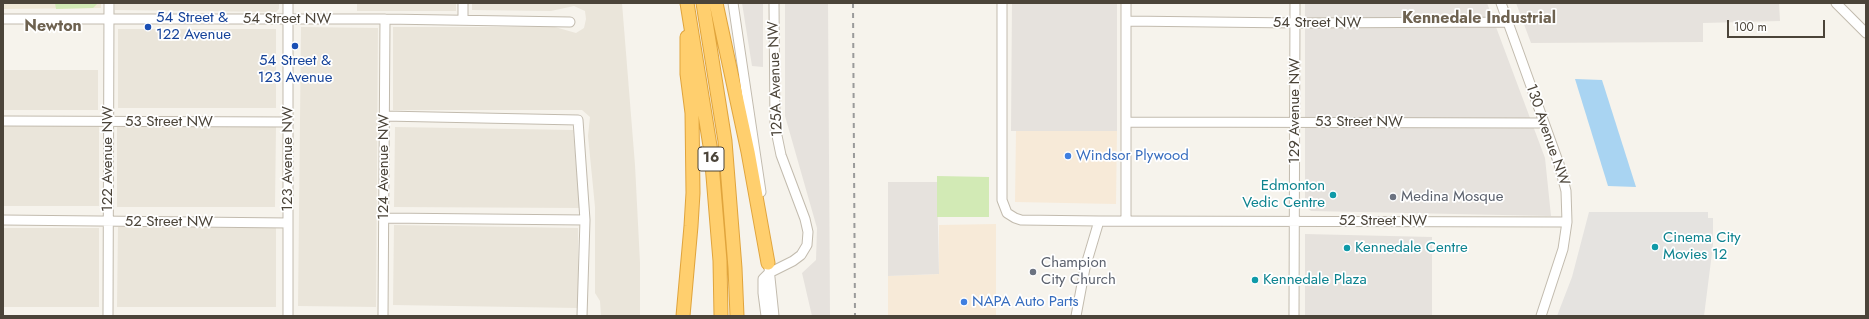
<!DOCTYPE html>
<style>
body{margin:0}
#map{position:relative;width:1869px;height:319px;overflow:hidden;background:#f6f3ec;font-family:Jost,sans-serif}
canvas{display:block}
.frame{position:absolute;inset:0;border:4px solid #4b4439;pointer-events:none}
.scale{position:absolute;left:1727px;top:20px;width:98px;height:18px;box-sizing:border-box;border:2px solid #4b4439;border-top:0;padding-left:5px;font-size:12px;line-height:14px;white-space:nowrap;color:#4b4439;-webkit-text-stroke:3px #fff;paint-order:stroke}
</style>
<div id="map">
<canvas width="1869" height="319"></canvas>
<div class="frame"></div>
<div class="scale">100 m</div>
</div>
<script>
const ctx = document.querySelector('canvas').getContext('2d');
ctx.lineJoin = 'round';
function fillPath(path, color) { ctx.fillStyle = color; ctx.fill(path, 'evenodd'); }
const poly = rows => new Path2D(rows.map(r => 'M' + r).join(''));
function trace(path, color, width, dash) { ctx.strokeStyle = color; ctx.lineWidth = width; ctx.lineCap = dash ? 'butt' : 'round'; ctx.setLineDash(dash || []); ctx.stroke(path); }
function label(font, color, halo, rows, align = 'center') {
  ctx.font = font + ' Jost,sans-serif'; ctx.lineWidth = 3.5; ctx.setLineDash([]); ctx.textBaseline = 'middle'; ctx.strokeStyle = halo; ctx.fillStyle = color; for (const [text, x, y, turn = 0] of rows) {
    ctx.save(); ctx.translate(x, y); ctx.rotate((+turn || 0) * Math.PI / 180); ctx.textAlign = isNaN(turn) ? turn : align; if (halo) ctx.strokeText(text, 0, 0); ctx.fillText(text, 0, 0); ctx.restore();
  }
}
const residential = poly([
 [115,3,279,3,279,9,276,12,115,10],
 [357,3,456,3,456,11,357,11],
 [472,3,622,3,635,165,640,263,640,316,601,316,600,301,595,293,595,207,588,136,590,117,582,110,393,110,393,27,555,27,576,33,584,28,586,19,585,11,574,6,551,11,472,10],
 [301,27,378,28,376,307,298,306],
 [118,29,276,29,276,108,118,108],
 [3,70,98,70,98,110,3,110],
 [3,126,99,126,99,206,3,206],
 [117,127,276,127,275,207,117,207],
 [395,127,573,130,580,208,394,207],
 [394,225,578,228,578,308,393,305],
 [118,227,276,228,276,307,117,307],
 [3,228,99,228,99,307,3,307]
]);
const commercial = poly([
 [1016,131,1117,131,1116,204,1015,202],
 [996,224,996,316,888,316,888,276,939,274,939,225]
]);
const industrial = poly([
 [742,3,763,3,763,67,752,66],
 [785,3,828,3,830,316,812,316,802,273,816,260,817,228,785,116],
 [1012,3,1117,3,1117,131,1011,131],
 [1305,3,1487,3,1545,158,1551,216,1311,211,1305,206],
 [1516,3,1779,3,1780,21,1703,23,1703,42,1531,43],
 [888,182,937,182,939,274,888,276],
 [1305,234,1432,237,1432,316,1305,316]
]);
const education = poly([
 [3,3,101,3,101,8,3,9]
]);
const green = poly([
 [55,3,98,3,93,8,56,9],
 [937,176,989,177,989,217,937,217]
]);
const parking = poly([
 [1589,212,1708,212,1708,218,1713,218,1713,245,1704,316,1557,316,1572,277]
]);
const water = poly([
 [1575,79,1602,80,1636,187,1608,186]
]);
const minor = poly([
 [288,3,288,316],
 [463,3,463,20],
 [733,3,761,192],
 [1002,3,1002,200,1007,213,1015,218,1021,220,1099,221,1567,222],
 [1501,3,1559,164,1566,191,1567,222,1563,249,1541,316],
 [1836,3,1866,33],
 [3,19,385,19,570,22],
 [1126,21,1295,23,1508,22],
 [384,116,578,120,585,220,582,316],
 [3,121,288,122],
 [1126,122,1544,123],
 [384,218,585,220],
 [3,220,288,223],
 [1126,220,1126,3],
 [769,268,774,316],
 [108,316,109,3],
 [383,316,385,19],
 [766,316,763,293,763,279,769,273,793,261,801,255,807,245,808,232,805,219,781,155,775,126,774,3],
 [1076,316,1085,268,1099,221],
 [1294,316,1295,3]
]);
const highway = poly([
 [687,3,711,152,720,261,721,316],
 [703,3,725,141,735,268,737,316],
 [716,3,748,152,768,263],
 [683,316,691,226,693,193,692,113,687,74,687,37]
]);
const rail = poly([
 [853,3,855,316]
]);
const markers = [
 [148,27,4,"#1a4fb4"],
 [295,46,4,"#1a4fb4"],
 [1068,156,4,"#3f7fe0"],
 [1333,195,4,"#0f9aa8"],
 [1393,197,4,"#6b7280"],
 [1655,247,4,"#0f9aa8"],
 [1347,248,4,"#0f9aa8"],
 [1033,272,4,"#6b7280"],
 [1255,280,4,"#0f9aa8"],
 [964,302,4,"#3f7fe0"]
];
const shields = [
 [711,159,26]
];
const shieldNames = [
 ["16",711,159]
];
const transitNames = [
 ["54 Street &",156,18],
 ["122 Avenue",156,35],
 ["54 Street &",295,61,"center"],
 ["123 Avenue",295,78,"center"]
];
const streetNames = [
 ["54 Street NW",287,19],
 ["54 Street NW",1317,23],
 ["125A Avenue NW",776,79,-92],
 ["129 Avenue NW",1295,111,-90],
 ["53 Street NW",169,122],
 ["53 Street NW",1359,122],
 ["130 Avenue NW",1547,135,71],
 ["122 Avenue NW",108,159,-90],
 ["123 Avenue NW",288,159,-90],
 ["124 Avenue NW",384,167,-90],
 ["52 Street NW",1383,221],
 ["52 Street NW",169,222]
];
const shopNames = [
 ["Windsor Plywood",1076,156],
 ["NAPA Auto Parts",972,302]
];
const cultureNames = [
 ["Edmonton",1325,186,"right"],
 ["Vedic Centre",1325,203,"right"],
 ["Cinema City",1663,238],
 ["Movies 12",1663,255],
 ["Kennedale Centre",1355,248],
 ["Kennedale Plaza",1263,280]
];
const worshipNames = [
 ["Medina Mosque",1401,197],
 ["Champion",1041,263],
 ["City Church",1041,280]
];
const neighbourhoodNames = [
 ["Kennedale Industrial",1479,19],
 ["Newton",53,27]
];
fillPath(residential, '#eae5da');
fillPath(commercial, '#f7ead8');
fillPath(industrial, '#e6e2dd');
fillPath(education, '#efe8d6');
fillPath(green, '#d2eab5');
fillPath(parking, '#e5e3e0');
fillPath(water, '#a9d4f2');
trace(minor, '#c2bbae', 11);
trace(highway, '#e0a43c', 15);
trace(minor, '#fff', 9);
trace(highway, '#ffcf6e', 13);
trace(rail, '#9a9a9a', 2, [5, 5]);
for (const [x, y, r, color] of markers) { const dot = new Path2D(); dot.arc(x, y, r, 0, 2 * Math.PI); ctx.fillStyle = color; ctx.fill(dot); trace(dot, '#fff', 1.5); }
for (const [x, y, w] of shields) { const box = new Path2D(); box.roundRect(x - w / 2, y - 12, w, 24, 3); ctx.fillStyle = '#fff'; ctx.fill(box); trace(box, '#4b4439', 1); }
label('bold 14px', '#4b4439', null, shieldNames);
label('15px', '#164399', '#fff', transitNames, 'left');
label('15px', '#4b4439', '#fff', streetNames);
label('15px', '#366cbe', '#fff', shopNames, 'left');
label('15px', '#0d838f', '#fff', cultureNames, 'left');
label('15px', '#5b616d', '#fff', worshipNames, 'left');
label('bold 16px', '#6e6250', '#fff', neighbourhoodNames);
</script>
